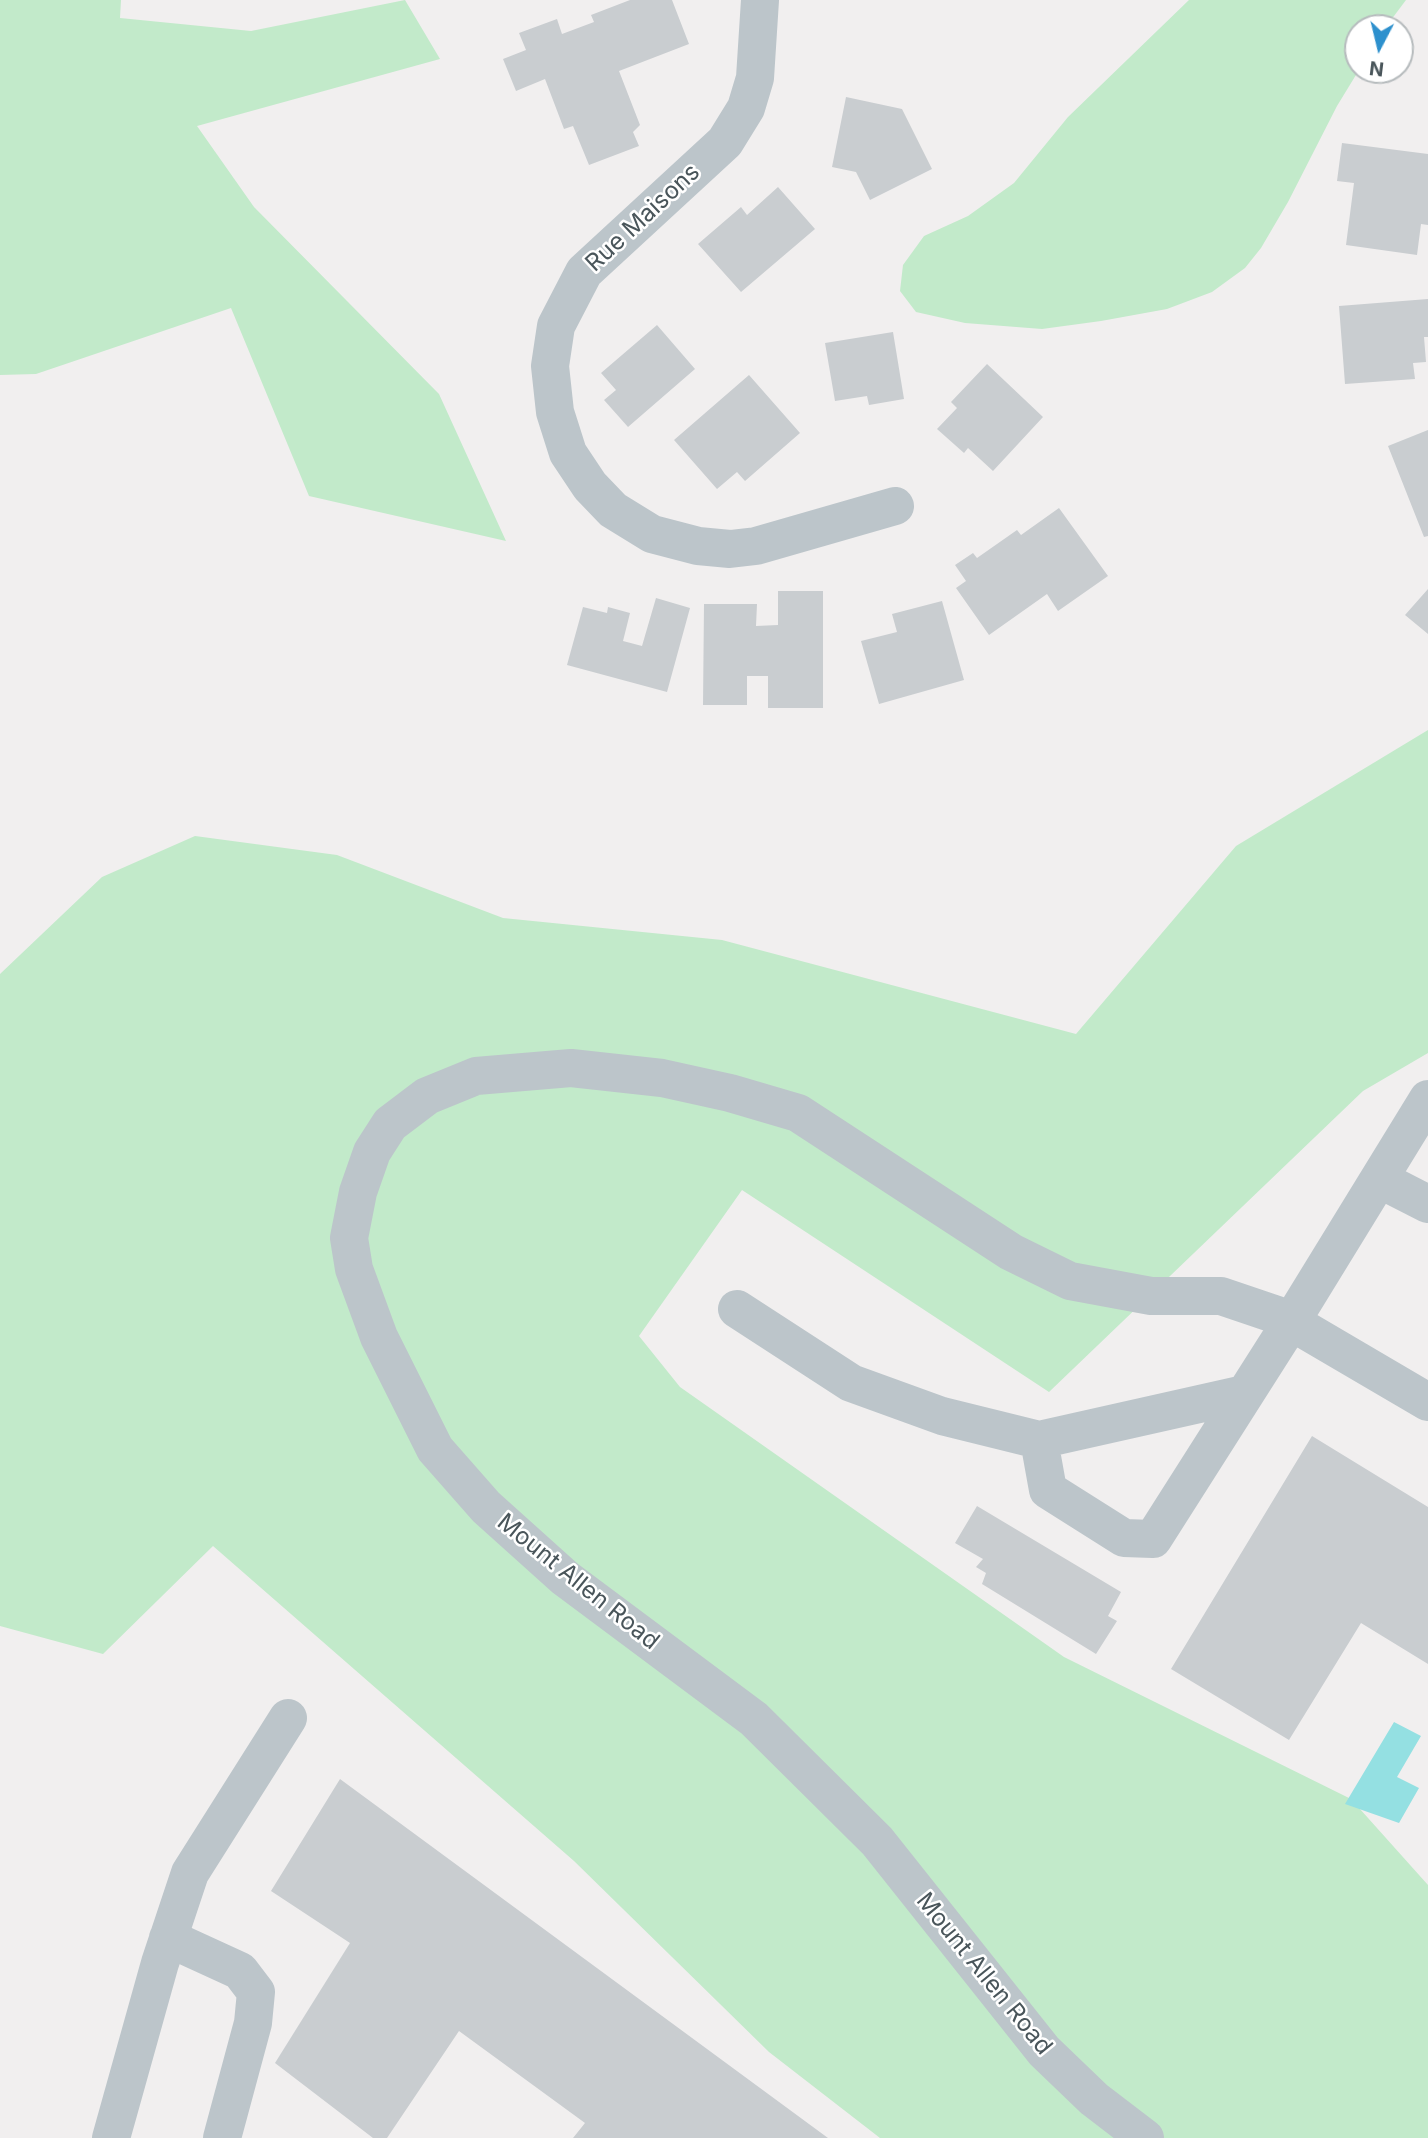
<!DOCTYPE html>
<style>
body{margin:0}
#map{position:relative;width:1428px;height:2138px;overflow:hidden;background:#f1efef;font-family:Inter,sans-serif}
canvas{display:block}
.north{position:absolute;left:1344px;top:14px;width:70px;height:70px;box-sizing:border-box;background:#fff;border:2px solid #b6bbbd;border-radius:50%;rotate:187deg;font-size:19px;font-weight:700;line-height:28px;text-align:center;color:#49555a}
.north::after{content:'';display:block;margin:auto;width:24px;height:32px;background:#2d90cd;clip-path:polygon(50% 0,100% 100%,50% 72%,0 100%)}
</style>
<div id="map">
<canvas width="1428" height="2138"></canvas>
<div class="north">N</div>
</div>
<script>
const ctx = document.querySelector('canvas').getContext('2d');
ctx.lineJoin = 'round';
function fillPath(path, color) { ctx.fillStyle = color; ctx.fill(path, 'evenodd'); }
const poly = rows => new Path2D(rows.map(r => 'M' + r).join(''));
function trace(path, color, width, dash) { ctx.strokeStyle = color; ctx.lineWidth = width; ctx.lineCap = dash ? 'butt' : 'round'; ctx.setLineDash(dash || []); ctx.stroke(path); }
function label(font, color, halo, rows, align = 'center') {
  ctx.font = font + ' Inter,sans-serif'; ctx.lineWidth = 5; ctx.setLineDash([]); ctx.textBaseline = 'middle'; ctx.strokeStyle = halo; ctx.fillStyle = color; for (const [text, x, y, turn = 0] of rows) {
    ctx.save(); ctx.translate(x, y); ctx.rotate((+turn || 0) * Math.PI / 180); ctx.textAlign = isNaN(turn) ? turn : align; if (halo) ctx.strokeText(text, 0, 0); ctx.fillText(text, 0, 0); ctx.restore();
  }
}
const green = poly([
 [0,0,121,0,120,18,251,31,405,0,440,59,197,126,254,207,439,394,506,541,309,496,231,308,36,374,0,375],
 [1189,0,1406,0,1385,28,1358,28,1359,70,1337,106,1288,202,1261,248,1245,268,1212,292,1167,309,1101,321,1042,329,965,323,916,312,900,291,903,265,924,236,968,216,1014,183,1068,117],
 [1428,730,1428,1053,1363,1091,1049,1392,742,1190,639,1336,680,1387,1064,1657,1351,1799,1428,1885,1428,2138,880,2138,769,2052,574,1861,213,1546,103,1654,0,1626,0,974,102,877,195,836,337,855,503,918,722,940,1076,1034,1236,846]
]);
const water = poly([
 [1394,1722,1421,1736,1397,1777,1419,1788,1399,1823,1345,1804]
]);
const building = poly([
 [630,0,672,0,689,44,619,71,640,125,633,132,639,146,589,165,573,126,564,129,545,79,516,91,503,59,526,50,519,33,557,19,562,34,594,22,591,15],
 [846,97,902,109,932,169,870,200,856,172,832,167],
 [1342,143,1428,154,1428,225,1421,224,1417,255,1346,245,1354,183,1337,181],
 [778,187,815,229,741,292,698,244,741,207,747,215],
 [1428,299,1428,337,1424,337,1426,362,1413,363,1415,379,1345,384,1339,306],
 [657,325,695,369,628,427,604,400,616,390,601,373],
 [893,332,904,399,869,405,867,396,835,401,825,343],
 [987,364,1043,417,993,471,968,448,964,453,937,429,957,408,951,402],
 [749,375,800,433,745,481,737,472,717,489,674,440],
 [1428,430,1428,536,1424,537,1388,446],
 [1059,508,1108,576,1058,611,1047,594,989,635,956,588,966,581,955,565,973,553,977,558,1017,530,1021,535],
 [1428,589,1428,634,1405,615],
 [778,591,823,591,823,708,768,708,768,676,747,676,747,705,703,705,704,604,757,604,756,626,778,625],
 [656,598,690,608,667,692,567,665,583,607,607,613,608,607,630,613,623,641,642,646],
 [942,601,964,680,879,704,861,641,897,632,892,614],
 [1312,1436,1428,1507,1428,1664,1361,1623,1289,1740,1171,1669],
 [977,1506,1121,1592,1108,1616,1117,1621,1096,1654,982,1584,986,1573,976,1567,983,1559,955,1543],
 [340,1779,828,2138,573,2138,585,2123,459,2031,387,2138,373,2138,275,2063,350,1943,271,1891]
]);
const minor = poly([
 [760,0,755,78,746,108,725,142,584,272,556,326,550,366,555,412,568,453,590,486,613,510,652,534,698,546,730,549,756,546,895,506],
 [1379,1179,1428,1204],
 [737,1309,851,1383,942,1416,1039,1440,1048,1490,1124,1538,1153,1539,1291,1322,1428,1099],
 [1039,1440,1244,1394],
 [168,1938,240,1971,256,1992,253,2023,222,2138],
 [111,2138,160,1963,190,1873,288,1718],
 [1145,2138,1094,2099,1044,2051,877,1841,754,1719,565,1578,486,1507,435,1449,379,1337,354,1269,349,1238,358,1192,372,1152,390,1124,427,1096,476,1076,571,1068,662,1078,730,1093,798,1113,1011,1252,1070,1281,1151,1296,1221,1296,1283,1317,1428,1402]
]);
const streetNames = [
 ["Rue Maisons",643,218,-43],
 ["Mount Allen Road",578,1582,39],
 ["Mount Allen Road",984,1974,51]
];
fillPath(green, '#c2eaca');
fillPath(water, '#94e0e2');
fillPath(building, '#c9cdd0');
trace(minor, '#bcc5ca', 38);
label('24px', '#49555a', '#fff', streetNames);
</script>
